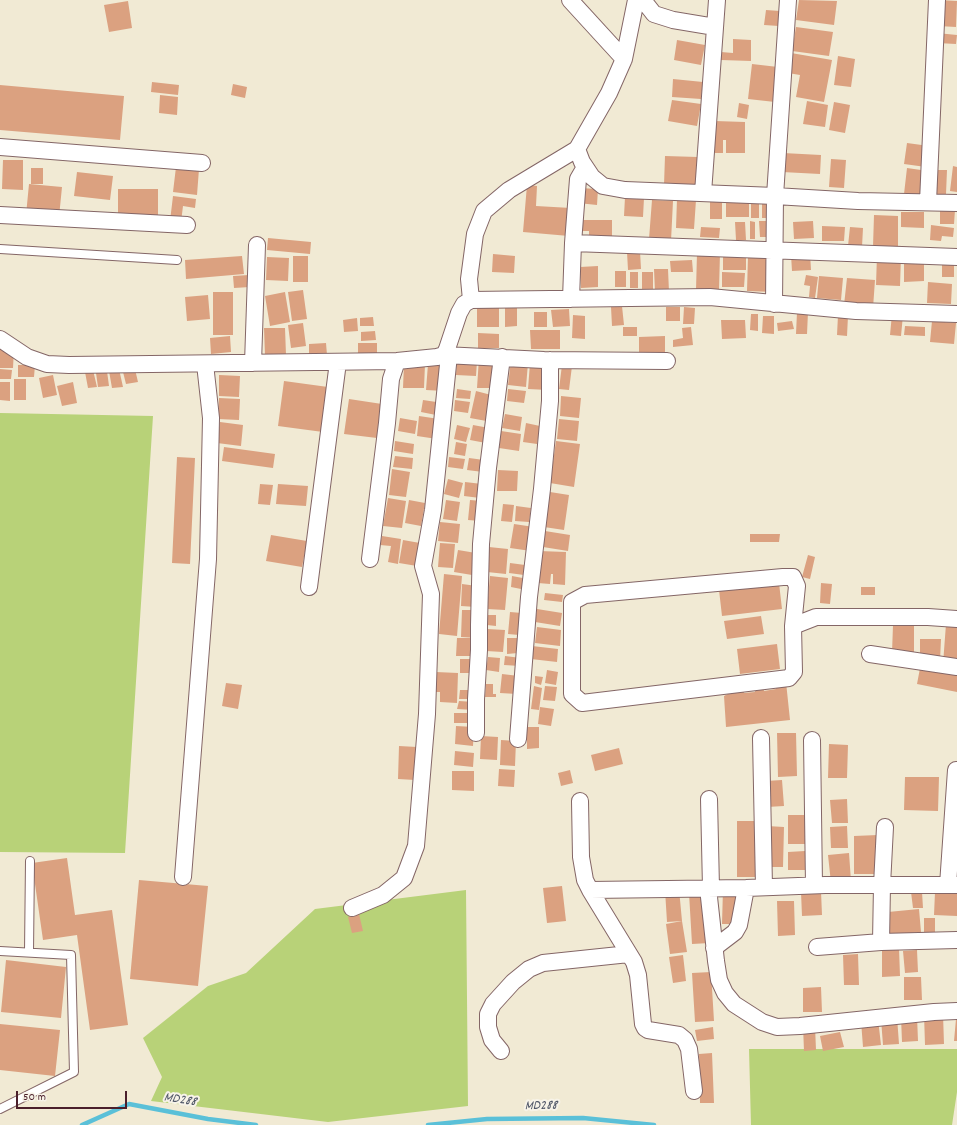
<!DOCTYPE html>
<style>
body{margin:0}
#map{position:relative;width:957px;height:1125px;overflow:hidden;background:#f1ead4;font-family:Dekko,sans-serif}
canvas{display:block}
.scale{position:absolute;left:16px;top:1091px;width:111px;height:18px;box-sizing:border-box;border:2px solid #4a1f2b;border-top:0;padding-left:5px;font-size:12px;line-height:14px;white-space:nowrap;color:#4a1f2b;-webkit-text-stroke:3px #f7f3e8;paint-order:stroke}
</style>
<div id="map">
<canvas width="957" height="1125"></canvas>
<div class="scale">50 m</div>
</div>
<script>
const ctx = document.querySelector('canvas').getContext('2d');
ctx.lineJoin = 'round';
function fillPath(path, color) { ctx.fillStyle = color; ctx.fill(path, 'evenodd'); }
const poly = rows => new Path2D(rows.map(r => 'M' + r).join(''));
function trace(path, color, width, dash) { ctx.strokeStyle = color; ctx.lineWidth = width; ctx.lineCap = dash ? 'butt' : 'round'; ctx.setLineDash(dash || []); ctx.stroke(path); }
function label(font, color, halo, rows, align = 'center') {
  ctx.font = font + ' Dekko,sans-serif'; ctx.lineWidth = 4; ctx.setLineDash([]); ctx.textBaseline = 'middle'; ctx.strokeStyle = halo; ctx.fillStyle = color; for (const [text, x, y, turn = 0] of rows) {
    ctx.save(); ctx.translate(x, y); ctx.rotate((+turn || 0) * Math.PI / 180); ctx.textAlign = isNaN(turn) ? turn : align; if (halo) ctx.strokeText(text, 0, 0); ctx.fillText(text, 0, 0); ctx.restore();
  }
}
const green = poly([
 [0,413,153,416,125,853,0,852],
 [466,890,468,1106,328,1122,151,1101,162,1077,143,1038,208,986,246,973,315,909],
 [749,1049,957,1049,957,1092,952,1125,751,1125]
]);
const stream = poly([
 [82,1125,129,1104,208,1119,256,1125],
 [428,1125,487,1119,583,1118,654,1125]
]);
const building = poly([
 [799,0,837,1,834,25,796,20],
 [939,0,957,1,956,27,938,26],
 [128,1,132,28,109,32,104,5],
 [766,10,780,11,779,26,764,25],
 [796,27,833,32,829,56,792,51],
 [937,33,957,35,956,44,937,43],
 [733,39,751,40,751,61,721,60,721,52,733,53],
 [677,40,705,45,701,65,674,60],
 [791,53,832,60,824,102,796,97,800,75,788,73],
 [838,56,855,59,851,87,834,85],
 [752,64,778,67,775,102,748,99],
 [673,79,703,82,701,99,672,97],
 [152,82,179,85,178,95,151,92],
 [233,84,247,87,245,98,231,95],
 [0,85,124,96,120,140,0,130],
 [160,95,178,97,177,115,159,113],
 [672,100,701,104,697,126,668,121],
 [807,101,828,105,825,127,803,124],
 [834,102,850,105,845,133,829,130],
 [739,103,749,105,747,119,737,117],
 [715,121,745,122,745,153,726,153,726,140,723,140,723,153,715,153],
 [907,143,929,146,926,167,904,164],
 [783,153,821,155,820,174,782,172],
 [665,156,698,157,696,187,664,185],
 [831,159,846,160,844,188,829,187],
 [3,160,23,160,23,190,2,189],
 [953,166,957,167,957,192,950,191],
 [176,167,199,169,197,195,173,192],
 [31,168,43,168,43,184,31,184],
 [907,168,928,171,925,196,904,194],
 [936,170,947,170,946,194,935,194],
 [77,172,113,176,110,200,74,196],
 [29,184,62,187,59,217,26,215],
 [527,185,537,186,536,206,571,208,569,236,523,232],
 [579,188,598,189,597,205,578,203],
 [118,189,158,189,158,215,118,215],
 [173,196,196,199,195,208,183,206,181,222,170,221],
 [625,197,644,198,643,217,624,216],
 [677,199,696,200,694,229,676,228],
 [652,200,673,201,671,241,649,239],
 [726,200,749,201,749,217,726,217],
 [710,201,722,201,722,219,710,219],
 [751,201,759,202,759,218,751,218],
 [762,203,774,203,774,218,762,218],
 [940,209,955,210,954,224,940,224],
 [901,212,924,212,924,228,901,227],
 [874,215,898,216,898,248,873,247],
 [580,220,612,220,612,240,589,240,589,231,580,231],
 [750,221,755,222,755,239,750,239],
 [759,221,769,221,770,237,760,237],
 [813,221,814,238,794,239,793,222],
 [735,222,745,222,746,240,736,240],
 [931,225,954,228,953,237,942,236,941,241,930,240],
 [822,226,845,227,844,241,822,241],
 [701,227,720,228,719,238,700,237],
 [850,227,863,228,862,247,848,246],
 [268,238,311,242,310,254,267,250],
 [640,251,641,269,628,270,627,252],
 [697,253,720,253,719,290,696,290],
 [810,253,811,270,792,271,791,255],
 [493,254,515,256,514,273,492,272],
 [877,255,901,256,900,286,876,285],
 [242,256,244,274,186,279,185,260],
 [293,256,308,256,308,282,293,282],
 [723,256,746,256,746,270,723,270],
 [748,256,774,257,774,292,747,291],
 [267,257,289,258,288,281,266,280],
 [904,258,924,258,924,281,904,282],
 [692,260,693,272,671,272,670,261],
 [942,260,954,261,954,277,942,277],
 [598,266,598,287,581,288,580,267],
 [654,269,668,269,669,292,655,292],
 [615,271,626,271,626,287,615,287],
 [630,272,638,272,638,288,630,288],
 [642,272,653,272,653,290,642,289],
 [722,272,745,273,744,287,722,287],
 [249,275,250,287,234,288,233,276],
 [806,275,818,277,815,298,809,297,810,286,804,285],
 [819,276,843,278,841,300,817,298],
 [847,278,875,280,873,308,844,305],
 [928,282,952,284,951,304,927,303],
 [303,290,307,319,292,321,288,292],
 [213,292,233,292,233,335,213,335],
 [285,292,290,322,270,326,265,296],
 [208,295,210,319,187,321,185,297],
 [517,306,517,326,505,327,505,307],
 [622,306,624,325,612,326,611,307],
 [666,307,680,307,680,321,666,321],
 [684,307,695,308,694,324,683,324],
 [477,308,499,308,499,327,477,327],
 [569,309,570,326,553,327,551,310],
 [534,312,547,312,547,327,534,327],
 [797,312,808,312,807,334,796,334],
 [751,314,758,314,758,331,750,330],
 [892,314,903,315,901,336,890,335],
 [573,315,585,316,585,339,572,338],
 [838,315,848,316,847,336,837,335],
 [763,316,774,316,774,334,762,333],
 [373,317,374,326,360,326,360,318],
 [357,318,358,331,344,332,343,320],
 [721,320,745,320,746,338,722,339],
 [792,321,794,329,778,331,777,323],
 [932,321,956,323,954,344,930,342],
 [303,323,306,346,291,348,288,325],
 [905,326,925,327,925,336,904,335],
 [623,327,637,327,637,336,623,336],
 [691,327,693,345,673,347,673,340,683,338,682,328],
 [264,328,285,328,286,355,265,356],
 [530,330,560,330,560,349,531,349],
 [375,331,376,340,361,341,361,332],
 [478,333,499,334,499,348,478,348],
 [230,336,231,352,211,354,210,338],
 [665,336,665,355,639,355,639,337],
 [326,343,327,355,309,356,309,344],
 [358,343,377,343,377,354,358,354],
 [0,348,14,349,13,368,0,368],
 [479,358,498,359,496,388,477,388],
 [457,359,477,361,476,376,456,375],
 [511,360,528,363,526,387,508,385],
 [530,363,550,364,548,390,528,389],
 [404,364,425,364,424,388,403,388],
 [428,364,447,365,445,391,426,390],
 [18,365,35,365,34,377,18,377],
 [134,365,138,382,126,384,122,368],
 [562,365,572,366,569,390,559,389],
 [0,369,12,370,11,379,0,379],
 [119,369,123,387,112,388,109,371],
 [93,370,97,387,88,388,85,372],
 [107,371,109,386,98,387,96,373],
 [53,375,57,395,43,398,39,378],
 [219,375,240,376,239,397,219,396],
 [14,379,26,379,26,400,14,400],
 [284,381,328,387,323,432,278,426],
 [0,382,10,382,10,401,0,400],
 [73,382,77,403,62,406,57,386],
 [457,389,471,391,470,399,456,398],
 [508,389,526,391,524,403,507,401],
 [476,391,495,396,492,422,470,418],
 [561,396,581,398,579,418,560,416],
 [219,398,240,399,239,420,218,419],
 [349,399,382,404,377,438,344,434],
 [423,400,443,403,441,416,421,412],
 [455,400,470,402,468,413,454,411],
 [505,414,522,417,520,431,502,428],
 [419,416,439,419,437,439,417,436],
 [400,418,417,421,415,434,398,431],
 [559,419,579,421,577,441,557,439],
 [220,422,243,425,241,446,217,443],
 [526,423,540,426,537,444,523,442],
 [457,425,470,428,466,442,454,439],
 [473,425,489,428,486,443,470,440],
 [501,431,521,434,519,451,499,448],
 [395,441,414,444,413,454,394,451],
 [556,441,580,444,574,487,550,483],
 [456,442,467,444,465,456,454,454],
 [224,447,275,454,273,468,222,461],
 [395,456,413,458,412,469,393,467],
 [177,457,195,458,190,564,172,563],
 [449,457,465,459,463,469,448,467],
 [469,458,484,460,483,472,467,470],
 [392,469,410,472,406,497,389,495],
 [498,470,518,471,517,491,497,491],
 [448,479,463,483,459,498,444,494],
 [465,482,482,484,480,498,464,496],
 [260,484,273,485,270,505,258,504],
 [278,484,308,486,306,506,276,504],
 [550,492,569,495,564,530,544,527],
 [388,498,406,501,402,528,383,526],
 [409,500,425,503,421,526,405,523],
 [446,500,460,502,457,521,443,519],
 [470,500,482,501,480,521,468,520],
 [503,504,514,505,512,522,501,521],
 [516,506,531,508,529,522,515,521],
 [440,522,460,524,458,543,438,541],
 [514,524,534,527,531,551,510,548],
 [545,531,570,535,568,551,543,547],
 [750,534,780,534,779,542,750,542],
 [271,535,307,541,302,567,266,561],
 [382,536,401,539,398,564,388,562,391,546,380,545],
 [403,540,420,543,417,566,399,563],
 [440,543,455,544,453,568,438,567],
 [489,547,508,549,506,574,487,572],
 [458,550,476,553,472,575,454,572],
 [539,551,566,552,565,585,553,584,553,574,551,574,550,584,538,583],
 [808,555,815,557,810,579,802,577],
 [510,563,525,565,524,575,509,573],
 [444,574,462,576,457,636,439,634],
 [490,576,508,578,505,610,487,609],
 [512,576,528,579,526,590,511,587],
 [779,583,782,609,722,616,719,590],
 [821,583,832,584,830,604,820,603],
 [462,584,477,586,476,607,461,606],
 [861,587,875,587,875,595,861,595],
 [545,593,563,595,562,602,544,600],
 [537,609,562,613,560,626,535,622],
 [462,610,477,610,477,638,461,637],
 [510,612,522,613,519,635,508,634],
 [488,615,496,615,496,626,487,625],
 [761,616,764,634,727,639,724,621],
 [946,624,957,625,957,665,943,664],
 [893,625,914,625,914,654,892,653],
 [537,627,561,630,560,646,535,643],
 [487,629,505,630,503,652,486,651],
 [457,638,477,638,475,656,456,656],
 [507,638,518,638,518,653,507,654],
 [920,639,941,639,940,661,920,660],
 [777,644,780,669,740,674,737,649],
 [532,646,558,649,557,662,531,659],
 [505,656,521,658,520,666,504,665],
 [488,657,500,658,499,672,486,670],
 [460,659,476,659,476,673,460,673],
 [921,663,957,670,957,692,917,684],
 [547,670,558,672,556,685,545,683],
 [436,672,458,673,457,703,440,702,440,692,436,692],
 [502,674,519,676,517,694,500,693],
 [535,676,543,677,541,685,535,683],
 [786,682,790,720,726,727,724,696,743,686,744,693,755,692,754,685,763,684,764,691,776,689,775,684],
 [226,683,242,685,238,709,222,706],
 [486,684,493,684,493,694,496,694,496,697,485,697],
 [534,686,542,688,539,710,531,709],
 [545,686,557,687,555,701,543,700],
 [460,690,473,690,473,699,459,699],
 [459,701,474,702,474,710,457,709],
 [540,707,554,709,551,726,538,724],
 [454,713,473,713,473,723,454,723],
 [456,726,474,727,473,746,455,744],
 [527,727,539,727,539,748,527,749],
 [777,733,796,733,797,776,778,777],
 [481,736,498,737,497,760,480,759],
 [501,740,516,741,515,766,500,765],
 [829,744,848,745,847,778,828,778],
 [399,746,417,747,415,780,398,779],
 [619,748,623,764,595,771,591,755],
 [455,751,474,753,473,767,454,765],
 [499,769,515,770,514,787,498,786],
 [570,770,573,783,561,786,558,773],
 [452,771,474,771,474,791,452,790],
 [905,777,939,777,938,811,904,810],
 [782,780,784,806,767,807,766,781],
 [847,799,848,823,832,823,830,800],
 [788,815,806,815,806,844,788,844],
 [737,821,756,821,756,877,737,877],
 [767,826,784,827,783,867,765,867],
 [847,826,848,848,831,848,830,827],
 [878,835,878,874,854,874,854,836],
 [805,851,805,870,788,870,788,852],
 [849,853,851,881,831,883,828,855],
 [67,858,75,915,112,910,128,1025,90,1030,77,935,43,940,32,863],
 [139,880,208,886,198,986,130,979],
 [562,886,566,921,547,923,543,888],
 [679,889,682,921,667,922,665,890],
 [723,889,736,890,735,924,722,924],
 [821,891,822,915,802,916,801,892],
 [911,892,922,892,923,908,913,908],
 [935,892,957,892,957,916,934,915],
 [689,893,708,893,710,943,692,944],
 [777,901,794,901,795,935,778,936],
 [919,909,921,932,890,935,888,912],
 [359,914,363,931,352,933,348,917],
 [924,918,935,918,935,933,924,933],
 [682,921,687,952,670,954,666,924],
 [899,948,900,976,882,977,882,949],
 [917,950,918,972,905,973,903,951],
 [858,954,859,985,844,985,843,955],
 [683,955,686,981,673,983,669,957],
 [6,960,66,967,61,1018,1,1012],
 [711,972,714,1021,695,1022,692,973],
 [904,977,921,977,922,1000,904,1000],
 [821,987,822,1012,803,1012,803,988],
 [924,1014,943,1014,944,1044,925,1045],
 [917,1016,918,1041,902,1042,901,1017],
 [897,1017,899,1044,883,1045,881,1019],
 [878,1019,881,1045,863,1047,861,1021],
 [956,1019,957,1019,957,1041,954,1041],
 [0,1024,60,1030,55,1076,0,1070],
 [803,1026,815,1026,816,1050,804,1051],
 [713,1027,714,1039,697,1041,695,1030],
 [840,1032,844,1047,823,1051,820,1036],
 [712,1053,714,1103,700,1103,699,1054]
]);
const lane = poly([
 [0,249,177,260],
 [0,951,71,955,74,1072,0,1109],
 [29,952,30,861]
]);
const street = poly([
 [570,0,624,59],
 [643,0,654,14,673,20,715,27],
 [0,147,202,163],
 [577,149,582,162,592,177,603,186,625,190,775,196,858,201,957,203],
 [703,193,717,0],
 [928,202,937,0],
 [0,215,187,225],
 [573,243,578,179,585,167],
 [571,299,573,243,957,257],
 [471,300,469,279,475,234,484,211,509,190,577,149,609,93,624,59,636,0],
 [774,304,775,196,788,0],
 [0,339,27,357,47,364,69,365,397,361,437,357,444,355,544,360,667,361],
 [444,355,447,349,459,313,464,304,471,300,710,297,856,311,957,314],
 [253,363,257,245],
 [370,559,387,423,391,379,397,361],
 [783,577,793,577,797,586,793,626,794,672,789,678,582,703,572,694,572,602,585,595,783,577],
 [309,587,338,362],
 [793,626,816,617,928,617,957,619],
 [870,654,957,667],
 [476,733,476,699,479,650,479,625,481,544,488,468,502,357],
 [761,738,764,887],
 [518,739,529,597,542,489,550,401,550,360],
 [812,740,814,885],
 [709,799,711,888],
 [580,801,581,857,585,880,590,890,634,962,638,975,643,1024,645,1028,648,1030,679,1035,685,1040,689,1049,694,1091],
 [183,877,208,559,211,418,205,364],
 [948,885,956,770],
 [708,888,716,961,719,980,725,993,734,1004,762,1022,777,1027,800,1026,934,1012,957,1011],
 [590,890,746,888,825,885,957,885],
 [352,908,383,895,404,878,416,846,427,714,431,594,423,566,433,510,449,355],
 [881,942,882,885,885,827],
 [817,947,881,942,957,940],
 [714,948,735,932,739,925,746,888],
 [501,1051,492,1040,488,1027,488,1014,493,1004,513,982,529,969,543,963,629,954]
]);
const waterNames = [
 ["MD288",180,1101,9],
 ["MD288",541,1107,-1]
];
fillPath(green, '#b8d278');
trace(stream, '#5ac0d8', 4.5);
fillPath(building, '#dba180');
trace(lane, '#846666', 10);
trace(street, '#846666', 18);
trace(lane, '#fff', 8);
trace(street, '#fff', 16);
label('italic 14px', '#505768', '#f7f3e8', waterNames);
</script>
